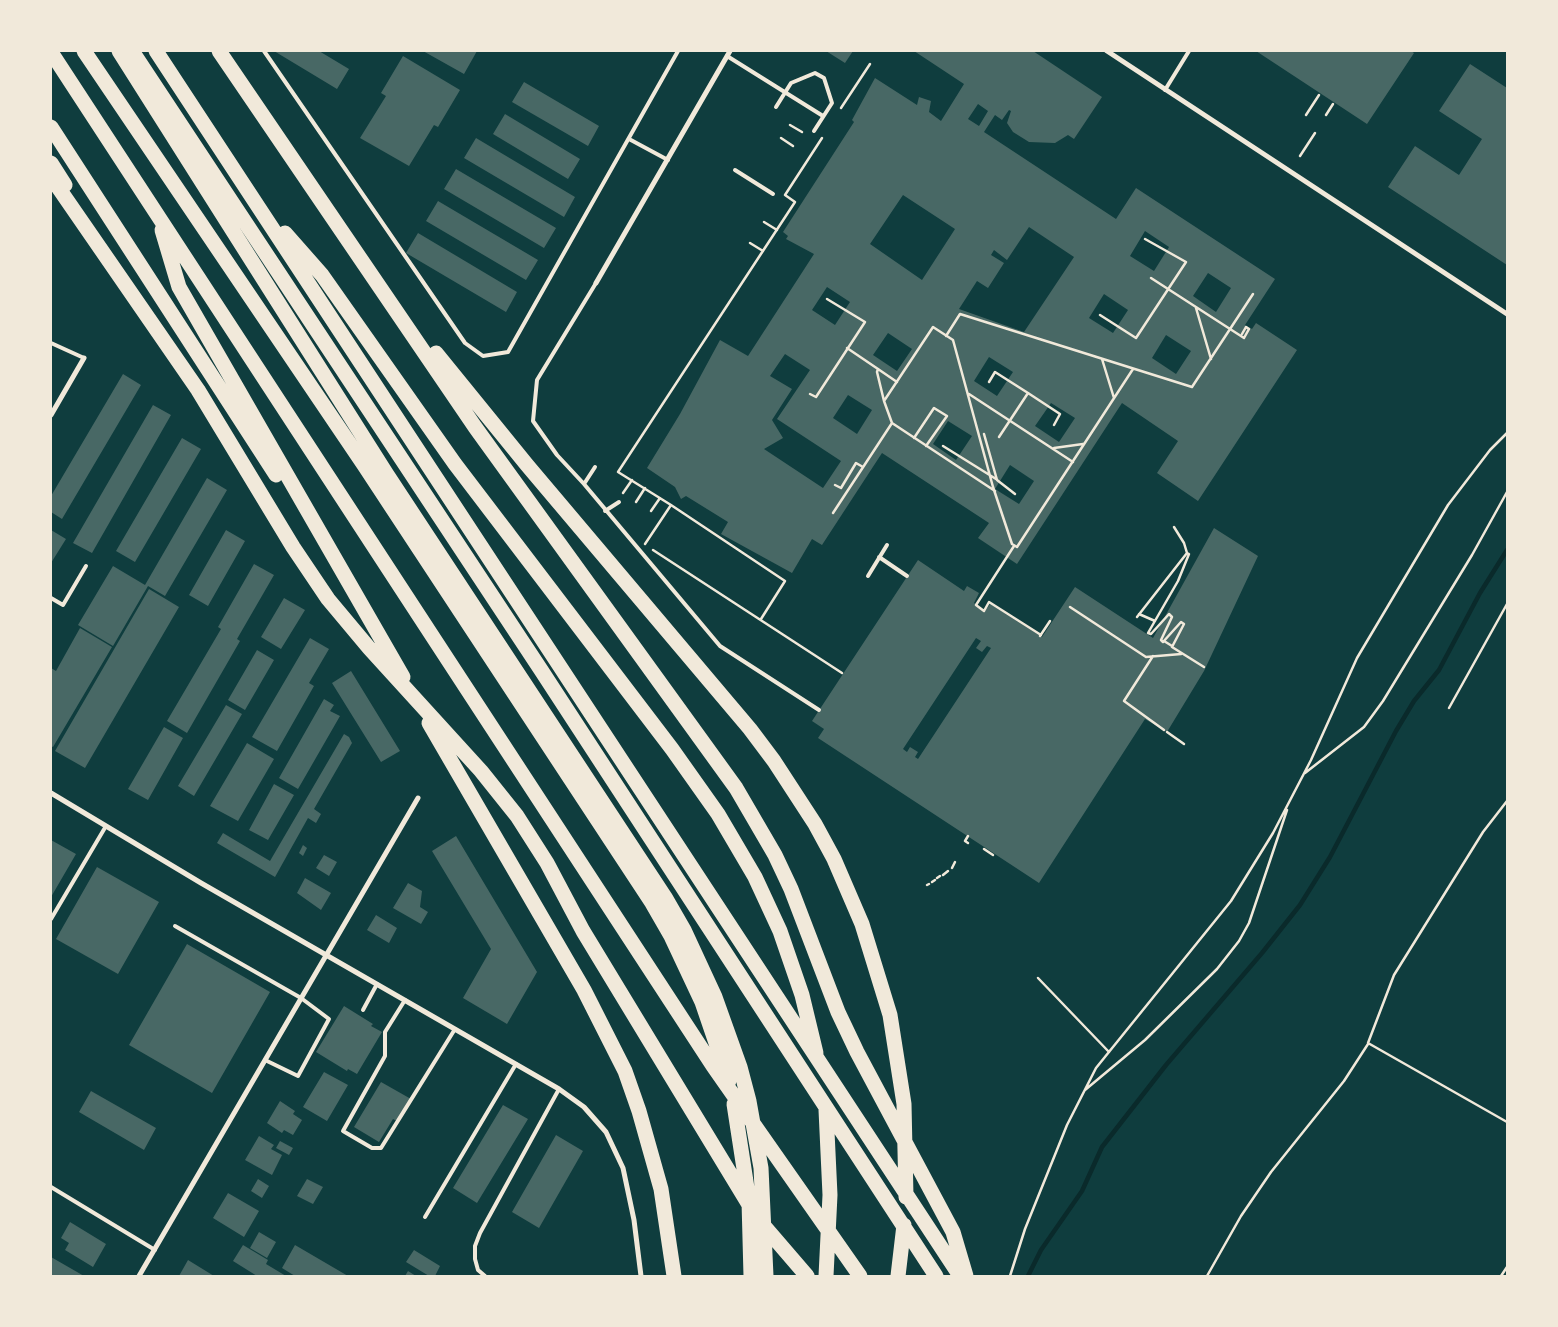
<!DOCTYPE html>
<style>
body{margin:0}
#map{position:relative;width:1558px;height:1327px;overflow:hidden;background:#0f3d3e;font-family:Barlow,sans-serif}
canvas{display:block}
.frame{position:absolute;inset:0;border:52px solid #f1e9da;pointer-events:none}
</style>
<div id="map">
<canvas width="1558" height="1327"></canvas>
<div class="frame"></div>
</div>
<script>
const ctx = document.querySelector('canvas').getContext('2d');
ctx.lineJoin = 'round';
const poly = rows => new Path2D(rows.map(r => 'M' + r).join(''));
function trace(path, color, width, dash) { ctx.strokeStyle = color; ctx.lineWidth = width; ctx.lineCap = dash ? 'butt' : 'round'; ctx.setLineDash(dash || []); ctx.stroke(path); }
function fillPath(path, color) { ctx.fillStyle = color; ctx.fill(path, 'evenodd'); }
const stream = poly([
 [1028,1276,1041,1250,1082,1191,1102,1147,1166,1065,1262,953,1300,905,1330,857,1396,731,1414,701,1439,670,1480,593,1507,550]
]);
const building = poly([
 [274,51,319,51,349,69,337,89],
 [423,51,477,51,464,74],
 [826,51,853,51,845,63],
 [914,51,1033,51,1102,97,1074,139,1068,135,1055,143,1029,142,1013,132,1007,123,1011,111,1009,110,1002,120,995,115,984,132,1116,219,1136,188,1275,279,1245,325,1252,329,1256,323,1297,350,1198,501,1157,473,1178,441,1122,403,1017,564,978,538,989,523,882,453,822,545,812,539,792,573,721,534,728,522,686,496,681,499,675,487,647,468,680,414,720,340,748,356,814,254,786,239,788,236,783,232,854,122,852,120,875,78,917,105,919,97,931,101,929,112,941,121,964,84],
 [978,104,988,111,979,126,968,119],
 [903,195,955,229,922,280,870,244],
 [1029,227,1074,257,1024,332,959,309,977,281,988,288,1004,263,991,255,994,250,1007,260],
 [1145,231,1169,247,1154,271,1130,256],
 [1208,273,1231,288,1216,312,1193,296],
 [827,287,850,302,835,325,812,310],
 [1104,294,1128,310,1113,333,1089,318],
 [888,333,912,349,897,371,873,355],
 [1166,335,1191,351,1176,374,1152,358],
 [785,354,810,370,777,419,841,461,823,488,764,449,783,438,772,420,792,389,770,376],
 [989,357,1013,372,997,396,974,381],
 [848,395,872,410,857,434,833,418],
 [1051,403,1075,418,1059,442,1035,426],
 [948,421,972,436,956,460,933,444],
 [1010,465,1034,481,1019,504,995,489],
 [1256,51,1411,51,1414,53,1367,124],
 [403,56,460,90,438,127,434,125,409,166,360,138,386,96,381,93],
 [1470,64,1507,88,1507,265,1388,187,1415,146,1459,175,1482,139,1439,111],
 [524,82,599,126,588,146,512,102],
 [505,114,580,159,568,179,493,134],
 [476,138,575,197,564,217,464,158],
 [456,169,556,228,544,248,444,189],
 [438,201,538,260,526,280,426,221],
 [418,233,517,292,506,312,406,253],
 [123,374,141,385,62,519,51,512,51,496],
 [153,405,171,415,92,553,73,543],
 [182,438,201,449,135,562,116,551],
 [207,478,227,490,165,596,148,586,113,646,78,625,113,566,145,585],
 [1214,528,1258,556,1204,671,1167,732,1145,719,1039,883,818,738,824,729,812,721,918,560,964,591,967,586,979,593,974,603,985,611,990,604,1042,637,1075,587,1153,638],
 [976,638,981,641,976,648,982,652,987,646,991,648,918,759,915,757,918,752,910,747,907,752,903,749],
 [51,530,66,539,51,563],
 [226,530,245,541,208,606,189,595],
 [254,564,274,575,237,639,240,641,187,733,167,721,221,629,218,627],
 [149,589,179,607,85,768,55,751],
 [284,598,305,610,281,649,261,637],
 [80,628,112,647,53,747,51,746,51,668,56,671],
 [310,638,329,649,309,683,314,686,277,751,252,737],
 [257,650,274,660,245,710,228,700],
 [351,671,400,751,381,762,332,683],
 [324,699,334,705,330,711,340,716,298,789,279,778],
 [226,705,242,714,194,796,178,786],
 [164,727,183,738,148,800,128,789],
 [344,734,349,737,352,743,314,809,321,814,316,823,308,818,275,877,217,843,223,833,270,861],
 [247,743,274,759,238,821,210,806],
 [274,784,294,795,268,840,249,830],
 [456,836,537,972,507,1024,463,998,491,949,432,851],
 [51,840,76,854,51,897],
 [303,845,307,848,303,856,299,853],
 [324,855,337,862,329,876,316,868],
 [97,867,159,902,118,974,56,939],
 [305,878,331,893,321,910,297,893],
 [408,883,422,891,420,907,428,912,421,924,393,908],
 [376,915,397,928,389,943,367,930],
 [187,944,270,992,212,1093,129,1045],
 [344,1006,373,1024,371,1026,382,1032,357,1074,348,1069,347,1071,316,1052],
 [324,1072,348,1085,327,1121,303,1107],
 [381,1082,411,1099,397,1121,393,1119,379,1142,354,1127],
 [91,1091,156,1128,144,1150,79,1112],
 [280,1101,295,1111,293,1114,302,1120,293,1135,284,1130,282,1133,267,1123],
 [503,1105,528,1119,477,1203,453,1188],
 [556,1135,583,1151,539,1228,512,1212],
 [259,1136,274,1145,271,1149,282,1155,272,1175,245,1160],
 [280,1141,293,1148,289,1155,276,1148],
 [258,1179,269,1186,262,1198,251,1191],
 [307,1179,323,1187,313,1204,297,1196],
 [228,1193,259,1211,244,1237,213,1218],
 [70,1222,106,1244,93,1267,65,1250,69,1243,61,1238],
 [259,1232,276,1242,267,1258,250,1248],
 [243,1245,268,1260,266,1264,286,1276,257,1276,233,1261],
 [295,1245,348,1276,295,1276,282,1268],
 [414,1250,440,1266,435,1276,429,1276,406,1262],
 [51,1257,84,1276,51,1276],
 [188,1260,214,1276,179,1276],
 [408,1271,416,1276,405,1276]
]);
const path = poly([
 [841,108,870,64],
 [1306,115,1319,95],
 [1326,115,1333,104],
 [790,125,802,132],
 [781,138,793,146],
 [1300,156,1315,133],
 [764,222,777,230],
 [750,243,763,251],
 [1151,278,1244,338,1249,329,1246,327,1242,334],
 [1196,308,1211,359],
 [1100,315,1136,338,1186,262,1145,239],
 [946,336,960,314,1192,387,1253,294],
 [847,348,878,369],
 [1102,359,1114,398],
 [989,382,995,372,1028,393,999,437],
 [1028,393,1060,414,1054,425],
 [810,394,816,397,865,322,827,299],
 [969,394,1073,462],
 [884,401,877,372,878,369,897,382],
 [892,423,995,491],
 [984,434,997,480,1015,494],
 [914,438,934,408,947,416,926,446],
 [943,446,996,479],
 [1054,448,1083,444],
 [835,485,841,488,856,463,863,467],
 [623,493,632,480],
 [636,502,645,488],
 [671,505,785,581,761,619],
 [651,511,660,498],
 [833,513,892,423,884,401,933,327,953,340,993,487,1012,544,1017,547,1133,369],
 [1174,527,1184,543,1187,553],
 [645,544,671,505,618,472,795,202,785,195,822,138],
 [1014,546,976,605,984,611,989,602,1041,635],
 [653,550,842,673],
 [1070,607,1146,657,1181,654],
 [1139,614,1155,621],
 [1137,617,1187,553,1189,554,1178,581,1148,633,1151,634,1169,614,1172,617,1161,640,1163,642,1181,622,1184,624,1172,647,1204,667],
 [1040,636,1050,621],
 [1164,641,1172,646],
 [1153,656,1124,701,1164,730],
 [1449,708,1507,604],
 [1167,732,1184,744],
 [1305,773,1364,727,1383,701,1472,555,1507,492],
 [1507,801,1483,832,1394,975,1368,1043,1507,1122],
 [968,843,965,841,968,836],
 [984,849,993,855],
 [952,868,955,862],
 [943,875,948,871],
 [937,878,940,876],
 [932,882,935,880],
 [927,885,929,884],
 [1038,978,1109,1052],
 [1085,1090,1145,1040,1217,969,1239,941,1249,923,1287,810],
 [1010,1276,1025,1229,1067,1125,1096,1068,1231,901,1273,833,1311,760,1357,658,1448,505,1490,450,1507,433],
 [1207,1276,1241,1216,1271,1172,1344,1081,1368,1044],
 [1501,1276,1507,1267]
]);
const service = poly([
 [264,51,465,343,483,356,508,352,678,51],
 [727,56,823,116],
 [1165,90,1189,51],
 [776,107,791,83,815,73,824,78,832,103,814,131],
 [629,139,668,160],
 [735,170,773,194],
 [596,283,537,380,533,421,557,455,584,484,720,646,819,710],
 [51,343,84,358],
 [584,484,595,467],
 [605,511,619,502],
 [879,557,907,576],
 [868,576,887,545],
 [51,598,63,605,86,566],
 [51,919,106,826],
 [175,926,301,998,329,1019,298,1076,265,1060],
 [405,1000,385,1032,385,1056,343,1131,372,1148,381,1148,455,1029],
 [363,1010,377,984],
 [51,1187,155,1250],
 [425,1217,516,1064],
 [485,1276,478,1270,475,1259,475,1246,480,1233,559,1089]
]);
const minor = poly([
 [1107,51,1507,314],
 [596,283,730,51],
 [51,415,84,358],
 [51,793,201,883,559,1089,584,1107,606,1132,623,1168,634,1220,641,1276],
 [139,1276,418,798]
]);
const motorway = poly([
 [84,51,364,465,652,903,671,936,702,1002,729,1081],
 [119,51,386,473,665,897,684,930,715,997,740,1067,749,1101,761,1168,766,1276],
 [132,51,541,670,936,1276],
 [156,51,960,1276],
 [219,51,475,427,736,788,775,855,791,889,838,1012,857,1052,953,1232,966,1276],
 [51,52,713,1066,860,1276],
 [51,127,276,475],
 [51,163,65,185],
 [51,177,198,390,293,547,328,599,369,648,481,771,517,816,547,863,583,931,748,1203],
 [162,230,179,287,403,677],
 [285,233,322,275,455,464,672,749,718,814,755,877,780,931,802,995,816,1053],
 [436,353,527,465,750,729,774,761,815,824,834,859,862,924,890,1015,904,1104,906,1197],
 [429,723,584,990,625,1071,639,1111,661,1189,674,1276],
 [734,1104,749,1201,751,1276],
 [826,1110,830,1195,826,1276],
 [764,1226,807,1276],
 [898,1276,904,1225]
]);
trace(stream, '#0a2a2b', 4.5);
fillPath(building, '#486865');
trace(path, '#f1e9da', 2.5);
trace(service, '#f1e9da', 4);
trace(minor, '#f1e9da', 5);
trace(motorway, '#f1e9da', 15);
</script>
